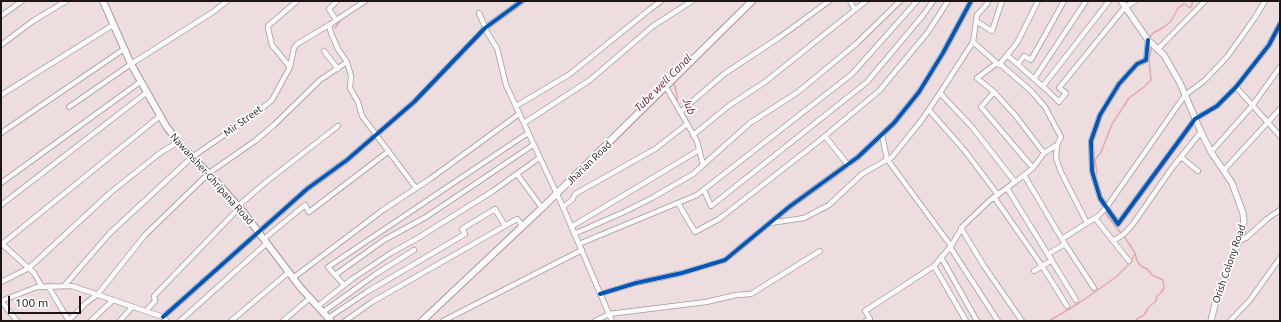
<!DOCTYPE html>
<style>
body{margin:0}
#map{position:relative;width:1281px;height:322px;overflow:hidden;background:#eddddf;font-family:Ubuntu,sans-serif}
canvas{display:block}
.frame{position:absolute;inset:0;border:2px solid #1d1414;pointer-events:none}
.scale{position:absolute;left:8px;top:296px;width:73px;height:18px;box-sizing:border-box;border:2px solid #1d1414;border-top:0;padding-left:5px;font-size:12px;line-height:14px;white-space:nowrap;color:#1d1414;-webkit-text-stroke:3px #fff;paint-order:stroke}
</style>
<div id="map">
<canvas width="1281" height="322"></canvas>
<div class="frame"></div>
<div class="scale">100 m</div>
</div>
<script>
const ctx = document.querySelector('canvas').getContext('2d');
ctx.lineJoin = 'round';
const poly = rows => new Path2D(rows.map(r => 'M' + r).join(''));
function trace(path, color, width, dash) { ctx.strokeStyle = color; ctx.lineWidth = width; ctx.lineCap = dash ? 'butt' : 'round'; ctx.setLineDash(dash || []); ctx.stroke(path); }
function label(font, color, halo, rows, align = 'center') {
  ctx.font = font + ' Ubuntu,sans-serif'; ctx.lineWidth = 3.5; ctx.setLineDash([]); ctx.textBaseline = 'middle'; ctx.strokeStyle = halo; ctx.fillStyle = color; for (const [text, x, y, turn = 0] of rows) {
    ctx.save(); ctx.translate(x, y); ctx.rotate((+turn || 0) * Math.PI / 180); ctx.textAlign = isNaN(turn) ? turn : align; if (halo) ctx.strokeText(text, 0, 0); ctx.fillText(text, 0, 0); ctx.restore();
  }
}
const stream = poly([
 [335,28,342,18],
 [1150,39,1150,37,1153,33,1164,27,1171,21,1178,8,1184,4,1190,8,1192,5,1192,1],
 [674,83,677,95,677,102],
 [580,176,757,1],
 [1095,176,1097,172,1095,160,1101,152,1112,124,1129,98,1144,87,1151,80,1149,59,1152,46],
 [1105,211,1108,217,1126,239,1135,253,1137,261,1141,266,1147,269,1152,275,1163,280,1164,288,1161,293,1157,296,1156,301,1149,307,1144,315,1138,318,1136,321],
 [1049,321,1079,303,1116,277,1130,263,1135,254]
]);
const minor = poly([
 [850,1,855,10],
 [479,13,488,34,497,48,506,85,563,207,612,321],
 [1,16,22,1],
 [336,20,329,9,337,1],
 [976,21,992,31,1002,1],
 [329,25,331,33,338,49,347,62,351,76,350,88,358,102,362,116,416,188],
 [1148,40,1146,60,1137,64,1119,84,1100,115,1091,141,1092,171,1100,198,1118,224,1195,119,1217,106,1236,87,1269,45,1280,24],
 [973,42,999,65,1017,43,1038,1],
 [1,45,33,21,66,1],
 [1157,50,1205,1],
 [324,51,338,69],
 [1007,55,1048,91,1059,102,1066,93,1059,88,1125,7,1135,1],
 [1000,64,1031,91,1045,107,1061,137,1057,145,1044,153],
 [1018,64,1024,56,1031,60,1064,1],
 [290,67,272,45,268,28,268,26,297,1],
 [1034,79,1086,1],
 [1043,86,1109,1],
 [666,87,697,141,703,165],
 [1236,87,1280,136],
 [994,92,981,107,1033,168],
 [940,93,972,127,1015,182,1033,168,1044,153,1015,115,994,92,977,78,997,63],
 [1,95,113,25],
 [516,106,570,74,649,10,661,1],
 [69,107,131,64,213,12,227,1],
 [929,110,965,151,998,195],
 [680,112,724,74,780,37,829,1],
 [524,123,590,80,653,26,692,1],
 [1,133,124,49],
 [693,135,730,105,765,82,866,1],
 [882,135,887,159,951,246],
 [825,136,848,165],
 [1057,145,1056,158,1061,172,1087,223],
 [1211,152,1252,106,1280,67],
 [1181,157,1198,171],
 [1224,170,1280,109],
 [517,174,542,208],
 [1024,175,1062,239],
 [1,183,140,82],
 [1007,188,1076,300],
 [704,190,711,206,867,82,924,14,933,1],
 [994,197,1042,266,1067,306],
 [678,203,695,232,719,219,819,141,879,91,928,32,948,1],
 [1,205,146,93],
 [238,206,266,182,338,126],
 [563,207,572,200,575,194,655,149,687,124],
 [1095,218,1129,261],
 [770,223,804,218,829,205,862,174,892,157,921,121,940,93,973,42,977,15,987,4,988,1],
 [571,227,699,150],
 [961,228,984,266,1022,321],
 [574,234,624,212,652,198,693,174,750,123,798,92,856,44,900,1],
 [264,239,305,205,309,212,389,151],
 [1113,241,1124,234,1133,224,1172,168,1201,132],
 [1237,242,1246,238,1267,219,1280,210],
 [1,243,34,273,42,287],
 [2,244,160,116],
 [579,244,697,195,852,74,917,1],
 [1065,244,1094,288],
 [950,247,998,321],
 [941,257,977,321],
 [934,266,966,321],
 [1034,271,1052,260,1048,254,1065,244,1062,239,1098,216,1106,208,1185,95,1204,81,1227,57,1254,19,1265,1],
 [335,275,384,240,426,217,533,145],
 [293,278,383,210,430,179,519,114],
 [1,282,29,268,110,193,160,153,178,142],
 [344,285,328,267,528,133],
 [48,286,69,321],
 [64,286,110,233,192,157,255,114,272,100,290,67,294,48,297,44,329,25,365,1],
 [600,294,636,283,682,273,725,260,789,207,858,157,894,123,919,92,943,53,971,1],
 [1,301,37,287,72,286,163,317,167,321],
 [1,301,17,321],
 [318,306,352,279,391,253,418,238,493,191,539,158],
 [146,311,155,301,154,296,239,208],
 [323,312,376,274,414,250],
 [163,317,307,189,347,160,414,102,485,28,522,1],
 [328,318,367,292,465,234,462,229,495,209,505,226],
 [68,321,86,303,98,294,145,235,209,173,255,141,274,125,320,80,347,62],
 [91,321,113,300],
 [120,321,132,307],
 [180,321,267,243],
 [231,321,289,272],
 [283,321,310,298],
 [345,321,372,302,517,219,523,226],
 [443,321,582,250],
 [595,321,609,314,706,302,736,295,751,294,820,251],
 [866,321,870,319,865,311,934,266,951,246,963,226,989,201,1015,182],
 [1230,321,1250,300,1280,258]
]);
const tertiary = poly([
 [1121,1,1148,40,1164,55,1180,83,1201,132,1211,152,1232,183,1243,213,1244,222,1242,232,1215,304,1211,321]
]);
const secondary = poly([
 [103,1,131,64,166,126,178,142,215,180,244,213,300,287,331,321],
 [422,321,542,208,752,1]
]);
const cycleway = poly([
 [1148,40,1146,60,1137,64,1119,84,1100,115,1091,141,1092,171,1100,198,1118,224,1195,119,1217,106,1236,87,1269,45,1280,24],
 [600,294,636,283,682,273,725,260,789,207,858,157,894,123,919,92,943,53,971,1],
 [163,317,307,189,347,160,414,102,485,28,522,1]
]);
const streetNames = [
 ["Mir Street",243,121,-36],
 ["Jharian Road",589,163,-44],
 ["Nawansher-Ghripana Road",212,179,48],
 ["Orish Colony Road",1229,264,-71]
];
const waterNames = [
 ["Tube well Canal",663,83,-45],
 ["Jub",689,106,68]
];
trace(stream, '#e4a9ae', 1.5);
trace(minor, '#a5999a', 6);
trace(tertiary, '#a5999a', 7);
trace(secondary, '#a5999a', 8);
trace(minor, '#fcfafa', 4.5);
trace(tertiary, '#fcfafa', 5.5);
trace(secondary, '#fcfafa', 6);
trace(cycleway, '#0057b8', 4);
label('10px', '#1d1414', '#fff', streetNames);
label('italic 11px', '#660921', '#fff', waterNames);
</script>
